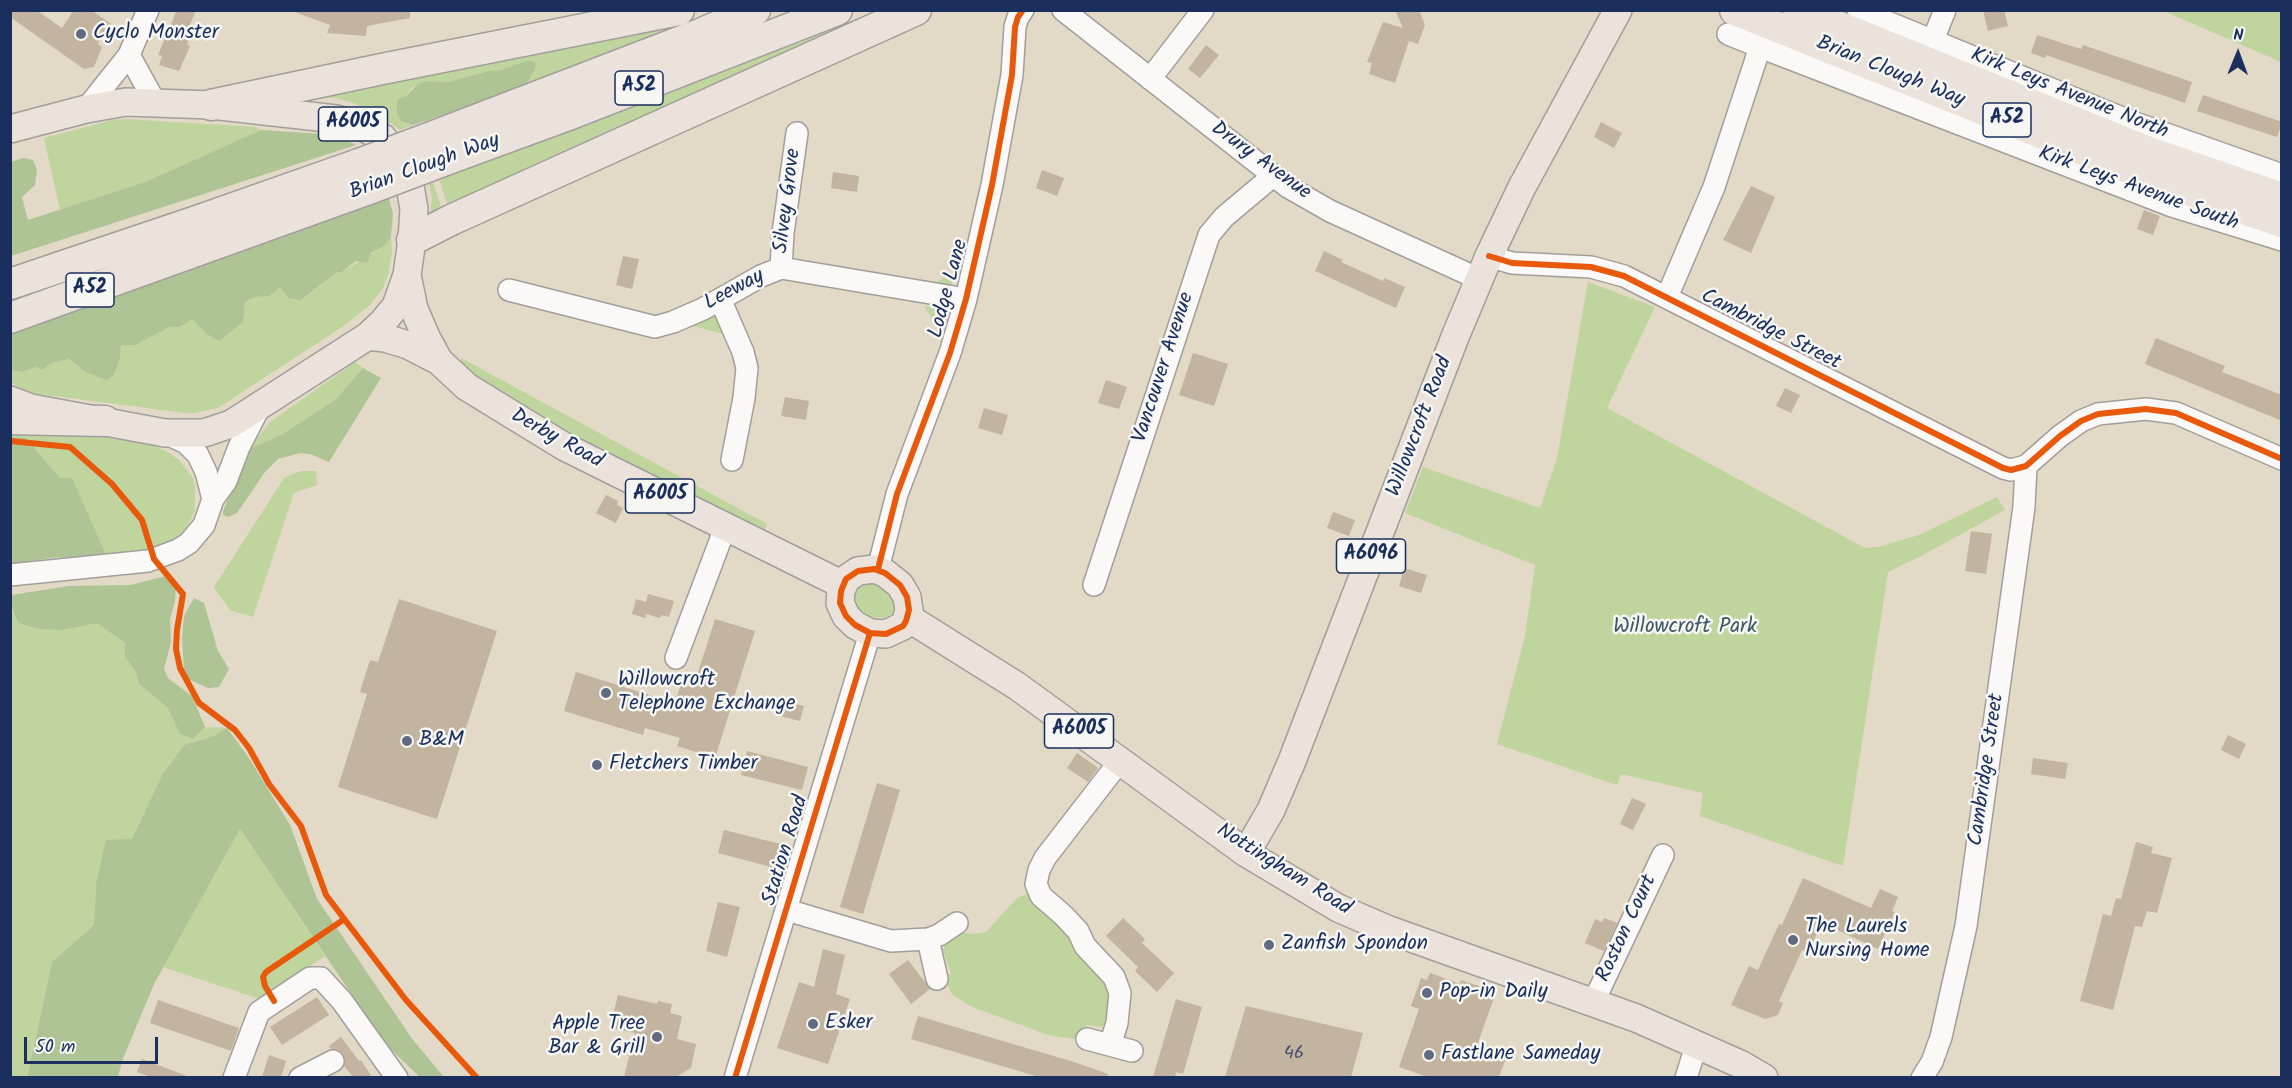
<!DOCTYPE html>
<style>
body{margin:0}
#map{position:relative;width:2292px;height:1088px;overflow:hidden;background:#e2d9c7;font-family:Kalam,sans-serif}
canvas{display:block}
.frame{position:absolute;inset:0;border:12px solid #1b2f5e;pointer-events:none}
.north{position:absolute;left:2208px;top:24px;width:60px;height:60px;-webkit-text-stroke:4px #f6f6f2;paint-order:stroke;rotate:1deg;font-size:16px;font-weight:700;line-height:24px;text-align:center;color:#1b2f5e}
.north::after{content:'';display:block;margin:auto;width:21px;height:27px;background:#1b2f5e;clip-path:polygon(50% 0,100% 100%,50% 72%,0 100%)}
.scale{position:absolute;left:24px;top:1037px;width:134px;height:27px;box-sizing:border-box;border:3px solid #1b2f5e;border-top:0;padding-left:8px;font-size:18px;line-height:21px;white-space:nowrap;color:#1b2f5e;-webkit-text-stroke:4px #f6f6f2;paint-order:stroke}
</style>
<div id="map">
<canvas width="2292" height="1088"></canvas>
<div class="frame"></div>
<div class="north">N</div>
<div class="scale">50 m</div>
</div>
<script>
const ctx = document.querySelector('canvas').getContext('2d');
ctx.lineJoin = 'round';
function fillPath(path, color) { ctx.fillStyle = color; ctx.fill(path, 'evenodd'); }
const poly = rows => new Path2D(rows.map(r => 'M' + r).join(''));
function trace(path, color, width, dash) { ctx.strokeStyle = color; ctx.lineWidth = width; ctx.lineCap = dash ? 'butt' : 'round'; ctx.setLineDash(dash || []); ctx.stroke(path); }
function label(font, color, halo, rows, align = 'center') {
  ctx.font = font + ' Kalam,sans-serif'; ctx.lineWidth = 5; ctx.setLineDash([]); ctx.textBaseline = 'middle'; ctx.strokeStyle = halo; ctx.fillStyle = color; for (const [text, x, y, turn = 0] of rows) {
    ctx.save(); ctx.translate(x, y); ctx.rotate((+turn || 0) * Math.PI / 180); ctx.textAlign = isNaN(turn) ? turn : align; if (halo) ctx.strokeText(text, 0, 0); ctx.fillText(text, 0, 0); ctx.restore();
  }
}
const green = poly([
 [877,11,886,11,777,60,775,56,481,189,449,208,439,180,444,177],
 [2164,11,2281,11,2281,62],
 [658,29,661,33,524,87,535,70,526,61,498,71,488,71,448,82,425,81,412,88,406,96,401,121,413,125,400,130,385,119,356,104,336,98,318,97],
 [127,119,255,127,261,130,145,182,60,210,44,138,112,120],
 [433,182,443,213,430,216,432,197,429,184],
 [391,236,392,253,388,275,383,288,370,305,345,325,218,408,195,413,185,413,38,394,24,390,11,382,10,370,23,372,35,367,42,370,52,363,69,359,84,371,120,358,121,345,135,345,170,327,181,327,192,318,207,334,243,322,245,302,254,297,270,296,280,287,302,300,337,272,342,272,384,246],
 [956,272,950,289,921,289],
 [1588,282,1655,307,1607,408,1865,548,1878,547,1919,535,1997,497,2005,510,1923,555,1888,572,1843,866,1700,816,1703,793,1621,774,1617,785,1497,744,1525,636,1535,565,1405,513,1423,467,1540,508,1557,458],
 [924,306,936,308,943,315,944,323,941,333],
 [716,314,730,336,694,326],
 [461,358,767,524,762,535,515,404,484,383,460,362],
 [355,362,363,368,335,400,281,435,249,449,270,422],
 [11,428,92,435,139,442,155,446,169,453,179,460,193,478,195,487,195,511,189,523,181,534,169,543,144,551,106,555,60,478,26,438,11,437],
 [300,471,316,471,317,485,294,493,253,617,230,610,214,587,284,478],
 [871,581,881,585,894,598,895,607,893,613,885,618,870,617,861,611,854,603,854,594,856,586],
 [10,606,18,623,38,629,97,622,125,643,125,657,136,672,139,684,167,707,180,734,193,739,205,727,227,728,214,736,184,745,162,775,132,839,96,884,94,925,52,962,27,1078,10,1077],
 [240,829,325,956,260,999,163,967],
 [1029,893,1062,922,1107,981,1113,996,1107,1024,1100,1027,1087,1025,1082,1037,1074,1039,1048,1035,970,1006,952,994,945,980,945,976,951,974,943,950,946,942,959,932,974,934,986,932,1017,898]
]);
const forest = poly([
 [526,61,533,61,536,64,535,70,524,87,413,125,401,121,397,114,397,100,406,96,418,84,425,81,448,82,488,71,498,71],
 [261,130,337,135,356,145,11,256,11,162,23,158,33,160,37,170,35,185,22,197,28,220,145,182],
 [388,196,393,213,391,236,384,246,371,253,367,263,356,261,342,272,337,272,301,300,288,298,280,287,270,296,254,297,245,302,243,322,219,341,207,334,192,319,180,327,170,327,135,345,121,345,120,358,114,375,106,380,84,371,69,359,52,363,42,370,35,367,23,372,11,370,11,333],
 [363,368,381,378,329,462,310,454,300,453,278,459,265,472,237,513,228,517,223,515,223,511,249,449,281,435,335,400],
 [10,437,26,438,60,478,72,478,106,555,51,558,11,564],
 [166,576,176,586,175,601,170,619,171,642,164,669,168,678,192,696,205,727,193,739,180,734,167,707,139,684,136,672,125,657,125,643,97,623,62,630,38,629,18,623,11,606,11,595,69,586,130,585],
 [194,598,204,603,218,651,229,669,219,687,208,688,188,679,184,671,182,638,184,616],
 [227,728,249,758,290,825,317,899,413,1040,444,1077,420,1077,385,1044,240,829,154,984,122,1061,118,1077,27,1078,52,962,94,925,96,884,106,840,132,839,162,775,184,745,214,736]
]);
const building = poly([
 [10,10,36,10,62,28,74,10,91,10,111,24,98,44,102,47,94,67,84,69,10,17],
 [177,10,196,10,190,25,195,27,187,45,190,46,179,71,159,65,162,56,158,55],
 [296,10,410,10,410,18,367,26,366,36,327,33,330,25,295,12],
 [1395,10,1419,10,1425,25,1418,44,1409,41,1395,83,1369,74,1372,63,1367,62,1383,22,1403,28],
 [1983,10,2004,10,2008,26,1988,31],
 [2037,35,2081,49,2083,45,2192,82,2185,103,2046,55,2045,58,2031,53],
 [1206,45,1219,55,1200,78,1188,69],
 [2203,95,2282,122,2277,137,2197,111],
 [1601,122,1622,133,1614,148,1594,137],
 [1042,170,1064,178,1057,196,1036,188],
 [833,172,859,176,857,192,831,188],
 [1751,186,1775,197,1751,253,1723,240],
 [2144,210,2160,216,2153,235,2137,229],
 [1324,251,1343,260,1341,262,1383,281,1384,278,1405,287,1396,308,1315,271],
 [623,256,639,259,632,289,616,285],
 [2156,338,2225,366,2222,372,2282,395,2282,421,2145,364],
 [1193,353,1228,364,1214,406,1179,395],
 [1106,380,1127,387,1119,409,1098,403],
 [1785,388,1800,395,1791,413,1776,406],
 [785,397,809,401,806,420,781,416],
 [984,408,1008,415,1002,435,978,428],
 [606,495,618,501,617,505,623,508,616,523,596,513],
 [1333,512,1355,520,1349,536,1327,528],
 [1971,531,1992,534,1986,574,1965,571],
 [1404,568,1427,575,1421,593,1399,586],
 [648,594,674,601,669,617,661,615,660,618,646,614,645,618,632,614,636,599,646,602],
 [399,599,497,631,437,819,338,787,367,694,360,692,370,660,378,662],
 [715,619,755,631,715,758,677,746,680,738,645,728,643,735,564,711,576,672,675,703,681,684,693,688],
 [780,700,804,706,800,721,776,715],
 [2228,735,2246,744,2239,759,2221,750],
 [747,751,808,767,802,790,741,775],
 [1077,753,1098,768,1088,782,1067,768],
 [2033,758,2068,763,2065,779,2031,774],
 [877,783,900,790,863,914,840,907],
 [1632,798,1646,804,1633,830,1620,824],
 [724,830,785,845,779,869,718,853],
 [2136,842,2153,847,2151,853,2172,858,2157,913,2147,911,2142,927,2135,926,2113,1010,2080,1001,2103,914,2111,916,2116,898,2121,899],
 [1803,878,1871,908,1880,889,1898,897,1892,911,1895,912,1878,949,1822,923,1808,953,1802,950,1779,1001,1783,1003,1778,1015,1765,1019,1731,1005,1749,966,1758,970,1779,924,1782,925],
 [718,902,740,907,727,957,706,951],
 [1123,918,1145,939,1142,943,1174,973,1157,992,1135,971,1138,967,1106,936],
 [1604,918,1617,923,1604,951,1585,943,1595,919,1602,922],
 [823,949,845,955,836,994,850,999,828,1064,777,1048,799,982,814,987],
 [908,960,930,989,911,1004,889,974],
 [1430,973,1460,984,1461,980,1496,992,1476,1048,1506,1058,1499,1077,1428,1077,1399,1067,1419,1009,1411,1006,1421,978,1427,980],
 [618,995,657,1004,658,1001,672,1004,670,1013,682,1016,677,1039,696,1044,691,1068,676,1077,624,1077,635,1033,610,1028],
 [317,997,329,1015,282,1045,270,1027],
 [1176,999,1202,1007,1190,1050,1183,1074,1176,1072,1175,1077,1153,1077],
 [158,1000,239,1028,231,1051,150,1023],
 [1246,1006,1363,1033,1351,1077,1225,1077],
 [918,1016,1074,1062,1108,1074,1107,1077,1039,1077,911,1039],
 [341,1037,359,1061,361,1060,372,1077,353,1077,344,1066,344,1055,339,1050,331,1049,329,1046],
 [269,1055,286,1061,281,1077,262,1077],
 [142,1059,187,1076,186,1077,151,1077,137,1072]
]);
const minor = poly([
 [1063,10,1288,187,1330,211,1479,279],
 [1858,10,2132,122,2282,175],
 [1728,34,1760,47],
 [1933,40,1945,10],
 [129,55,155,102],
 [1150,79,1203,10],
 [86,109,129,55,148,10],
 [1489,256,1512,263,1591,267,1624,276,2003,468,2011,470,2026,466,2060,436,2081,421,2098,414,2146,409,2176,413,2282,459],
 [781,268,783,233,797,133],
 [509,290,655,327,673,322,703,309,761,276,781,268,966,299],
 [1667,297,1714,187,1760,47,2172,206,2282,240],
 [720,299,743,352,747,368,744,398,732,460],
 [165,433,186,443,198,455,206,472,213,499],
 [878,569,897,494,950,353,966,299,992,185,1012,75,1015,27,1018,17,1023,10],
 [10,575,148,561,178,550,189,543,204,525,213,499,226,481,239,447,260,406],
 [1094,585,1209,235,1224,217,1273,176],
 [676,658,725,528],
 [787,910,891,941,928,939,939,935,957,923],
 [928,939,937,979],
 [1593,1003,1663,855],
 [1087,1039,1132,1051],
 [1110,1045,1117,1023,1120,993,1114,977,1085,946,1078,931,1063,915,1041,896,1036,884,1039,870,1045,858,1120,761],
 [234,1078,259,1012,310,978,321,978,342,1001,397,1078],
 [300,1078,333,1061],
 [735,1078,870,633],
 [1686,1078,1697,1043],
 [1922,1078,1932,1062,1941,1037,1966,926,2024,507,2026,466]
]);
const major = poly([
 [10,129,86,109,126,102,211,105,336,119,361,126,383,138,403,161,410,186,414,209,412,240,407,275,396,306,383,322,368,336,231,424,204,433,165,433,31,408,10,400],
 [407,275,414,309,427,339,439,361,467,387,565,447,843,585],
 [368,336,385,338,408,345,439,361],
 [874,569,885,573,900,585,907,597,909,610,906,621,903,626,886,634,870,633,855,625,846,616,840,603,841,591,846,579,858,571,874,569],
 [907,617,1017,686,1246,853,1338,908,1389,930,1636,1018,1740,1064,1764,1078],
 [1246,853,1271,810,1292,761,1455,337,1489,256,1522,187,1618,10]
]);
const highway = poly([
 [1735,10,2153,178,2282,222],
 [1798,10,2149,152,2282,198],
 [211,105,382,69,679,10],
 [434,136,700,34,755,10],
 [443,161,571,114,837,10],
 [412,240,451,220,916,10],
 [10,284,197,221,359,164],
 [10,318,369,189],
 [10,419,105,421]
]);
const highwayBridge = poly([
 [359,164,434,136],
 [369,189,443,161]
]);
const cycleway = poly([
 [1489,256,1512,263,1591,267,1624,276,2003,468,2011,470,2026,466,2060,436,2081,421,2098,414,2146,409,2176,413,2282,459],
 [10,441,70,447,112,484,142,520,154,559,183,594,177,630,176,649,180,668,199,703,235,730,249,748,269,784,301,826,326,895,406,1000,477,1078],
 [874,569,885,573,900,585,907,597,909,610,906,621,903,626,886,634,870,633,855,625,846,616,840,603,841,591,846,579,858,571,874,569],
 [878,569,897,494,950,353,966,299,992,185,1012,75,1015,27,1018,17,1023,10],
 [274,1001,265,986,263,977,266,972,343,920],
 [735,1078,870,633]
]);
const markers = [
 [81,34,6,"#616a83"],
 [606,693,6,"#616a83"],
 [407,741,6,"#616a83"],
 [597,765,6,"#616a83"],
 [1793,940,6,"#616a83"],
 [1269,945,6,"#616a83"],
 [1427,993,6,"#616a83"],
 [813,1024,6,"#616a83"],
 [657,1037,6,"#616a83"],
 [1429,1055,6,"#616a83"]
];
const numberNames = [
 ["46",1294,1055]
];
const shields = [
 [639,88,48],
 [2007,120,48],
 [353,124,69],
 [90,290,48],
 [660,496,69],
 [1371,556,69],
 [1079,731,69]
];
const shieldNames = [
 ["A52",639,88],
 ["A52",2007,120],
 ["A6005",353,124],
 ["A52",90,290],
 ["A6005",660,496],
 ["A6096",1371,556],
 ["A6005",1079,731]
];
const poiNames = [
 ["Cyclo Monster",93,34],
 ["Willowcroft",618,681],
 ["Telephone Exchange",618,705],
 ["B&M",419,741],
 ["Fletchers Timber",609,765],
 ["The Laurels",1805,928],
 ["Nursing Home",1805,952],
 ["Zanfish Spondon",1281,945],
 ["Pop-in Daily",1439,993],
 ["Esker",825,1024],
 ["Apple Tree",645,1025,"right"],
 ["Bar & Grill",645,1049,"right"],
 ["Fastlane Sameday",1441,1055]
];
const streetNames = [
 ["Brian Clough Way",1890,73,22],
 ["Kirk Leys Avenue North",2069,95,22],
 ["Drury Avenue",1260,162,36],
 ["Brian Clough Way",425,168,-20],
 ["Kirk Leys Avenue South",2138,190,20],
 ["Silvey Grove",789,201,-83],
 ["Lodge Lane",950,289,-75],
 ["Leeway",735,291,-28],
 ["Cambridge Street",1770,331,27],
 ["Vancouver Avenue",1165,368,-72],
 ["Willowcroft Road",1421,427,-69],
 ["Derby Road",556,440,29],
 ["Cambridge Street",1988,770,-82],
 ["Station Road",787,851,-73],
 ["Nottingham Road",1283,871,32],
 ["Roston Court",1628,929,-65]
];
const parkNames = [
 ["Willowcroft Park",1685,628]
];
fillPath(green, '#c0d49e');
fillPath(forest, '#aec495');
fillPath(building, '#c2b49e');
trace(minor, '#a29f9b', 24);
trace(major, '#a29f9b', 30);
trace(highway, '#a29f9b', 33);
trace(minor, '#fbf9f7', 21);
trace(major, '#ebe3db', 27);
trace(highway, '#ebe3db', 30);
trace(highwayBridge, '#a29f9b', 33, []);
trace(highwayBridge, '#ebe3db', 30);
trace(cycleway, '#e8590c', 6);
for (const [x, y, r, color] of markers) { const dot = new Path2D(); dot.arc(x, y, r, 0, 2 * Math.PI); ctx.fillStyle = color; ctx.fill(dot); trace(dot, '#f6f6f2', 2); }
label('18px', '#45506e', null, numberNames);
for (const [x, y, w] of shields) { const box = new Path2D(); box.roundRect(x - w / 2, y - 17, w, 34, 4.5); ctx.fillStyle = '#f6f6f2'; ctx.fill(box); trace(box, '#1b2f5e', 1.5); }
label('bold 20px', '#1b2f5e', null, shieldNames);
label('21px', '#1b2f5e', '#f6f6f2', poiNames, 'left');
label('21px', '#1b2f5e', '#f6f6f2', streetNames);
label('21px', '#3e5766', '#f6f6f2', parkNames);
</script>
